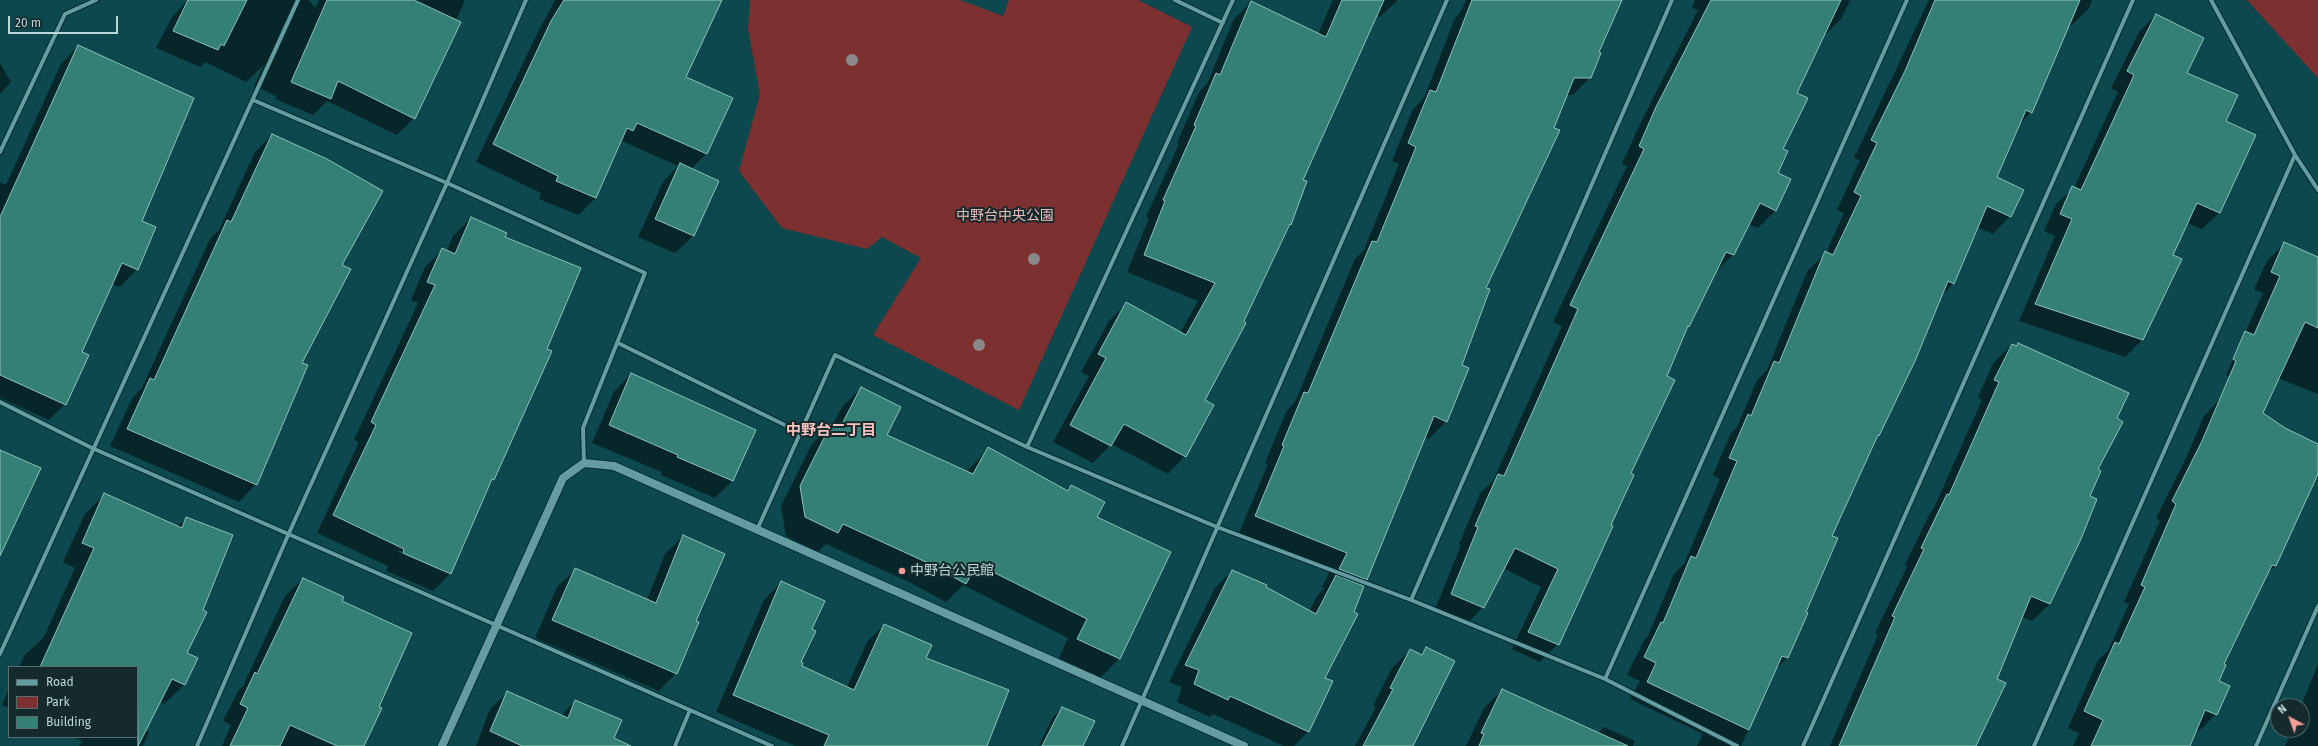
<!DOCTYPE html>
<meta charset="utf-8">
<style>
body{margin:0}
#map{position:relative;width:2318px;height:746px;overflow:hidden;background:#0c484d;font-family:"Fira Sans",sans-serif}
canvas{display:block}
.legend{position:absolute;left:8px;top:666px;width:130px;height:72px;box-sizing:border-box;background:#142a2d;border:1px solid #576f72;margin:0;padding:5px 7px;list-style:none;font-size:12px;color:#bcd7da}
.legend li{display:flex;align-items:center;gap:8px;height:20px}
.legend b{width:20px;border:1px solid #576f72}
.north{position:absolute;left:2270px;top:698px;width:40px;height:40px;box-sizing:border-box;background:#142a2d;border:1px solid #576f72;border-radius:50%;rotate:319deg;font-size:11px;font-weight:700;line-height:16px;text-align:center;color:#bcd7da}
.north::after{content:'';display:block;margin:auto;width:14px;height:18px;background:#f59c96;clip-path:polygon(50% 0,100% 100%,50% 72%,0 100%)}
.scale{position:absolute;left:8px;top:16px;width:110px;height:18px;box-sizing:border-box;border:2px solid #bcd7da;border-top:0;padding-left:5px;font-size:12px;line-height:14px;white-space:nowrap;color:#bcd7da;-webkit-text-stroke:3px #142a2d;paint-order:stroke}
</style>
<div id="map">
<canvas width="2318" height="746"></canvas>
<ul class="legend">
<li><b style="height:5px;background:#659ca1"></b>Road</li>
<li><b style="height:11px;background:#7c302f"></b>Park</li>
<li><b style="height:11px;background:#358076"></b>Building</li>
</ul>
<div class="north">N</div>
<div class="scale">20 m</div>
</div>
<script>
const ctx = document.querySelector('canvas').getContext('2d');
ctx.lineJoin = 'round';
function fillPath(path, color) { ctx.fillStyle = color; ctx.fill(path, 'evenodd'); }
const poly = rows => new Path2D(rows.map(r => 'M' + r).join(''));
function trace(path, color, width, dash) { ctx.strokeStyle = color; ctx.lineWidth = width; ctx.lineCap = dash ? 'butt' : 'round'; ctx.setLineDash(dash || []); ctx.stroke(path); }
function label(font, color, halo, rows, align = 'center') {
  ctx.font = font + ' "Fira Sans","Noto Sans JP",sans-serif'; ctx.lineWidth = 4; ctx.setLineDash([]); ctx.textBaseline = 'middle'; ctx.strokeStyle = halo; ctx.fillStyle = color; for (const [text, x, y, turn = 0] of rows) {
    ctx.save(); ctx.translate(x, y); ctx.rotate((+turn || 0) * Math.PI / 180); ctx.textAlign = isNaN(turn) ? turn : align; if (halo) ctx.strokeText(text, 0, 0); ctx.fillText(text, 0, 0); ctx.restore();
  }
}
const green = poly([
 [750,0,960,0,1003,16,1009,0,1138,0,1192,27,1019,410,873,335,921,258,882,237,867,249,782,228,739,171,760,94,748,29],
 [2247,0,2318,0,2318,78]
]);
const shadow = poly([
 [188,0,309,0,315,8,319,0,465,0,414,118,397,135,327,101,313,115,275,99,276,96,254,86,264,65,246,82,205,62,200,67,156,48,172,17],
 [555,0,721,0,685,77,706,154,691,169,717,181,693,236,675,253,638,237,663,182,678,166,622,141,596,198,578,215,539,199,541,193,476,162,534,40],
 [1333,0,1398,0,1380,17,1376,16,1302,180,1291,224,1203,400,1185,456,1168,474,1111,444,1093,463,1053,442,1089,376,1081,372,1109,321,1126,304,1180,333,1198,301,1127,272,1149,218,1146,217,1179,144,1177,143,1199,92,1207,84,1234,19,1251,2,1318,34],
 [1466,0,1621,0,1598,53,1590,77,1573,95,1566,95,1484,288,1446,421,1429,439,1424,437,1366,579,1360,585,1323,678,1308,732,1294,746,1284,746,1213,714,1210,717,1177,702,1182,687,1169,682,1215,588,1232,571,1309,612,1318,594,1325,588,1322,587,1330,571,1239,533,1268,464,1265,463,1287,410,1295,402,1355,259,1364,250,1399,164,1392,161,1413,109,1424,98,1455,18,1460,13],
 [1695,0,1850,0,1841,19,1824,36,1796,94,1776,174,1776,210,1758,228,1748,224,1733,255,1715,272,1685,329,1610,526,1558,644,1540,662,1512,649,1541,587,1503,568,1483,607,1466,625,1434,612,1461,545,1459,544,1481,492,1493,481,1562,326,1553,322,1627,166,1622,164,1639,126,1698,10,1692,8],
 [1929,0,2092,0,2089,8,2071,26,2069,25,2031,112,2018,126,1996,178,2010,216,1993,234,1977,227,1954,283,1940,297,1831,536,1787,658,1775,670,1741,746,1697,746,1703,734,1630,699,1640,681,1627,675,1644,640,1648,636,1674,574,1684,564,1720,479,1713,475,1731,433,1737,427,1757,380,1767,370,1808,270,1826,253,1844,213,1837,210,1860,160,1854,158],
 [2156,15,2186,73,2225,121,2254,135,2219,213,2202,229,2187,223,2172,255,2181,259,2142,340,2125,357,2019,321,2055,236,2044,231,2056,204,2074,188,2118,92,2111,88,2139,32],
 [78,46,141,222,137,269,120,287,112,284,81,353,66,403,49,420,0,398,0,182,6,185,61,64],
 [0,63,11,82,0,94],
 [272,135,341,265,301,363,256,484,239,502,110,446,133,397,142,388,210,239,219,230,255,152],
 [471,218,504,238,494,479,489,484,450,574,433,591,386,571,388,566,317,533,359,442,354,440,418,303,411,300,425,267,443,249,447,251,453,236],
 [398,550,444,570,444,572,398,552],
 [2285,243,2318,258,2318,394,2275,377,2264,389,2226,375,2263,293,2254,289,2267,261],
 [2018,344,2116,419,2050,604,2032,621,2022,617,1996,680,1974,746,1830,746,1878,635,1875,633,1907,567,1905,565,1930,513,1934,508,1982,400,1978,397,1994,362,2012,345,2016,347],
 [631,374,754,431,732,481,715,498,661,475,662,472,592,443,614,392],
 [861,388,886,435,966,472,988,449,1066,491,1071,486,1096,517,1119,659,1100,678,1059,658,1068,638,963,585,946,602,909,582,826,544,818,552,786,536,781,506,812,444,832,426,842,407],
 [2220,399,2318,445,2318,473,2275,566,2267,574,2223,665,2217,681,2216,714,2199,731,2196,730,2189,746,2073,746,2079,733,2068,728,2098,660,2108,651,2129,604,2124,602,2160,521,2156,518,2186,458,2204,416],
 [104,495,177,527,187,518,185,654,196,659,184,685,164,704,159,702,145,730,149,732,143,746,79,746,82,741,74,737,137,737,137,667,19,667,24,656,44,637,75,568,63,562,85,514],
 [683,536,695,621,676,673,659,691,535,638,557,587,575,570,647,600,665,554],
 [303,579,341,602,377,707,363,746,222,746,231,725,223,721,238,691,243,686,285,596],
 [782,582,811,630,800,663,801,667,847,687,867,642,884,625,925,659,986,746,795,746,716,712,764,600],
 [1426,648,1411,746,1355,746,1376,707,1373,706,1392,668,1410,650,1419,655],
 [2318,664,2318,746,2285,746,2292,730,2302,730,2303,707,2301,706],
 [9,689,9,708,2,705],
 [1502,690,1598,733,1604,727,1635,741,1633,746,1466,746,1484,708],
 [508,692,561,716,575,701,610,746,476,746,490,709],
 [1062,708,1082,746,1039,745,1053,717]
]);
const building = poly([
 [188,0,247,0,224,46,221,44,218,50,173,31,188,0],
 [327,0,414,0,461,22,415,119,338,81,331,99,291,82,327,0],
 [564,0,722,0,686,77,733,98,707,154,637,123,633,131,627,128,596,198,556,181,558,176,493,144,551,21,564,0],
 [1342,0,1384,0,1303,180,1307,181,1291,225,1290,224,1244,321,1246,323,1205,400,1214,405,1186,457,1124,424,1111,446,1070,425,1106,358,1098,354,1126,302,1186,335,1215,283,1144,255,1165,201,1163,200,1196,126,1194,125,1216,73,1220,75,1251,1,1326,37,1342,0],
 [1472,0,1622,0,1599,52,1601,53,1591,78,1574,78,1554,128,1560,130,1486,288,1490,289,1462,365,1469,368,1447,422,1434,416,1367,580,1339,569,1347,553,1255,516,1284,446,1282,445,1304,392,1308,393,1372,241,1377,242,1416,147,1408,143,1430,90,1436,92,1472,0],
 [1711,0,1841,0,1797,93,1808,98,1783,149,1788,151,1778,173,1791,179,1776,211,1760,203,1734,255,1726,252,1689,327,1688,326,1667,376,1675,380,1631,473,1634,475,1611,525,1613,526,1559,645,1528,632,1558,569,1515,548,1484,608,1451,594,1478,527,1475,526,1498,474,1504,476,1578,309,1570,305,1644,149,1639,146,1656,107,1711,0],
 [1935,0,2080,0,2032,113,2026,110,1997,177,2024,190,2011,217,1987,206,1954,284,1948,281,1915,361,1879,436,1878,435,1832,536,1838,538,1806,612,1808,613,1788,658,1782,656,1749,730,1647,682,1656,663,1644,657,1661,622,1663,623,1691,556,1696,558,1737,461,1729,458,1748,414,1751,416,1774,361,1779,363,1825,251,1833,255,1861,196,1854,192,1877,143,1871,140,1905,71,1935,0],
 [2156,14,2204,38,2187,73,2238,95,2226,121,2256,135,2220,213,2197,203,2173,255,2182,259,2143,340,2035,304,2072,219,2060,214,2072,186,2081,190,2134,75,2127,71,2156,14],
 [78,45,194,98,142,221,156,227,138,270,122,263,82,352,89,355,66,405,0,375,0,217,78,45],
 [272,134,327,159,383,191,342,265,351,269,302,363,308,365,257,485,127,429,150,378,154,380,227,220,231,222,272,134],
 [680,163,719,181,694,236,655,219,680,163],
 [471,217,507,233,505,237,581,268,547,349,552,351,494,480,492,479,451,574,403,553,404,549,333,515,376,425,371,422,435,285,427,282,442,248,455,254,471,217],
 [2284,242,2318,257,2318,328,2305,322,2263,413,2285,428,2318,444,2318,474,2276,566,2272,565,2224,664,2226,665,2219,681,2230,686,2217,715,2205,710,2190,746,2091,746,2103,720,2084,711,2115,642,2119,644,2145,587,2141,585,2176,504,2172,501,2202,441,2236,361,2233,359,2245,331,2254,335,2280,276,2271,272,2284,242],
 [2018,343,2129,393,2117,418,2123,422,2098,469,2101,471,2090,496,2097,499,2081,539,2050,604,2031,596,1997,679,2006,683,1976,746,1839,746,1895,617,1892,616,1924,549,1921,548,1947,494,1949,495,1999,382,1994,380,2012,344,2017,346,2018,343],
 [631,373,756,430,733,481,677,457,678,455,609,425,631,373],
 [861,387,901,407,887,435,973,474,988,447,1068,491,1071,485,1105,502,1097,517,1171,552,1120,659,1077,639,1087,619,977,564,966,584,928,563,843,524,838,533,805,517,800,486,831,424,840,428,861,387],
 [0,450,41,468,0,556,0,450],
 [104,493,182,528,186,517,233,535,203,610,207,612,187,653,198,658,185,685,172,679,138,746,137,667,40,667,94,548,82,543,104,493],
 [683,535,725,554,696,621,699,622,677,674,552,620,575,568,656,603,683,535],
 [1232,570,1267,585,1266,587,1316,614,1336,575,1364,586,1354,612,1358,614,1325,678,1333,681,1309,732,1230,696,1228,700,1194,684,1199,670,1185,665,1232,570],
 [303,578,344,597,342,601,412,633,379,707,382,708,364,746,337,746,290,725,280,746,230,746,248,708,240,704,255,672,257,674,303,578],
 [781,581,825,601,812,629,816,631,801,662,803,663,802,666,854,690,884,624,932,645,926,658,1009,690,987,746,824,746,829,735,733,695,781,581],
 [1426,647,1455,661,1413,746,1363,746,1393,689,1390,688,1410,649,1422,655,1426,647],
 [1502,689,1628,746,1479,746,1484,734,1481,733,1502,689],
 [507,691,568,718,575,700,622,720,614,738,631,746,522,746,490,731,507,691],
 [1062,707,1095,721,1083,746,1042,746,1062,707]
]);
const street = poly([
 [1175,0,1223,23],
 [2211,0,2295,155,2318,190],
 [253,100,447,183,645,273,583,428,584,463],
 [0,152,65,14,96,0],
 [618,343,799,432],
 [0,402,92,448,772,746],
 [1027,447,1233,0],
 [757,530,835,355,1027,447,1217,527,1411,600,1605,679,1737,746],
 [1411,600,1672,0],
 [0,654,298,0],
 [1605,679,1907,0],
 [197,746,289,533,447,183,526,0],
 [675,746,690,710],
 [1122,746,1447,0],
 [1803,746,2133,0],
 [2034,746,2295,155],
 [2256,746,2318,606]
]);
const secondary = poly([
 [442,746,563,478,584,463,614,466,1244,746]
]);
const trees = [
 [852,60],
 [1034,259],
 [979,345]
];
const markers = [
 [902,571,4,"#f59c96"]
];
const parkNames = [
 ["中野台中央公園",1005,216]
];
const poiNames = [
 ["中野台公民館",910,571]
];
const neighbourhoodNames = [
 ["中野台二丁目",831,431]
];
fillPath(green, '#7c302f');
fillPath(shadow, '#0007');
fillPath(building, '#358076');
trace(building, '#8cc2b9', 1);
trace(street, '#002d30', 6);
trace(secondary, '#002d30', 10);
trace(street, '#659ca1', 4);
trace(secondary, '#659ca1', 8);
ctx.fillStyle = '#8a8888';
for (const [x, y] of trees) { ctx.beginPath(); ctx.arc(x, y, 6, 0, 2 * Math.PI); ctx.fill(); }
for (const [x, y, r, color] of markers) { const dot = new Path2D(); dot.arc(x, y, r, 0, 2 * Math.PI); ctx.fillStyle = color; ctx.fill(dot); trace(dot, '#142a2d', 1.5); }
label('14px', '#f1bcb8', '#142a2d', parkNames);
label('14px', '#bcd7da', '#142a2d', poiNames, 'left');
label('bold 15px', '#f6c2be', '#142a2d', neighbourhoodNames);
</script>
